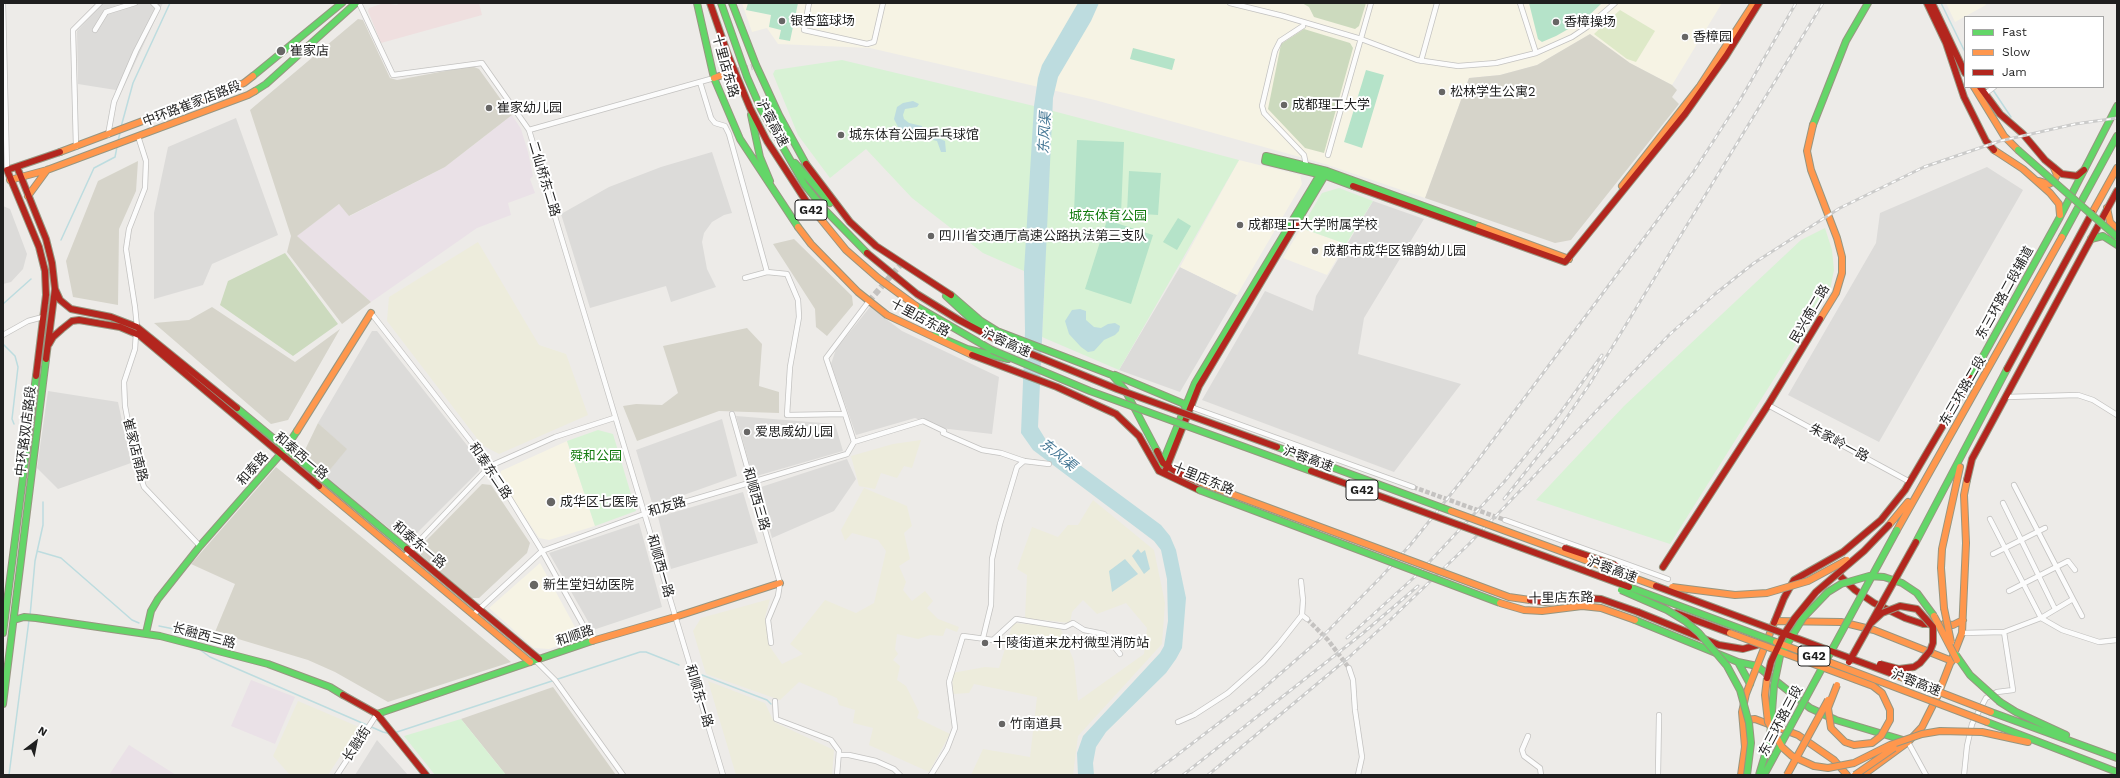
<!DOCTYPE html>
<meta charset="utf-8">
<style>
body{margin:0}
#map{position:relative;width:2120px;height:778px;overflow:hidden;background:#edebe8;font-family:"Work Sans",sans-serif}
canvas{display:block}
.frame{position:absolute;inset:0;border:4px solid #1f1f1f;pointer-events:none}
.legend{position:absolute;left:1964px;top:16px;width:140px;height:72px;box-sizing:border-box;background:#fff;border:1px solid #a5a5a5;margin:0;padding:5px 7px;list-style:none;font-size:12px;color:#1f1f1f}
.legend li{display:flex;align-items:center;gap:8px;height:20px}
.legend b{width:20px;border:1px solid #a5a5a5}
.north{position:absolute;left:16px;top:722px;width:40px;height:40px;-webkit-text-stroke:3px #fff;paint-order:stroke;rotate:32deg;font-size:11px;font-weight:700;line-height:16px;text-align:center;color:#1f1f1f}
.north::after{content:'';display:block;margin:auto;width:14px;height:18px;background:#1f1f1f;clip-path:polygon(50% 0,100% 100%,50% 72%,0 100%)}
</style>
<div id="map">
<canvas width="2120" height="778"></canvas>
<div class="frame"></div>
<ul class="legend">
<li><b style="height:5px;background:#63d668"></b>Fast</li>
<li><b style="height:5px;background:#ff974d"></b>Slow</li>
<li><b style="height:5px;background:#b3261e"></b>Jam</li>
</ul>
<div class="north">N</div>
</div>
<script>
const ctx = document.querySelector('canvas').getContext('2d');
ctx.lineJoin = 'round';
function fillPath(path, color) { ctx.fillStyle = color; ctx.fill(path, 'evenodd'); }
const poly = rows => new Path2D(rows.map(r => 'M' + r).join(''));
function trace(path, color, width, dash) { ctx.strokeStyle = color; ctx.lineWidth = width; ctx.lineCap = dash ? 'butt' : 'round'; ctx.setLineDash(dash || []); ctx.stroke(path); }
function label(font, color, halo, rows, align = 'center') {
  ctx.font = font + ' "Work Sans","Noto Sans SC",sans-serif'; ctx.lineWidth = 4; ctx.setLineDash([]); ctx.textBaseline = 'middle'; ctx.strokeStyle = halo; ctx.fillStyle = color; for (const [text, x, y, turn = 0] of rows) {
    ctx.save(); ctx.translate(x, y); ctx.rotate((+turn || 0) * Math.PI / 180); ctx.textAlign = isNaN(turn) ? turn : align; if (halo) ctx.strokeText(text, 0, 0); ctx.fillText(text, 0, 0); ctx.restore();
  }
}
const residential = poly([
 [103,3,163,3,122,91,78,84,77,31],
 [236,118,278,235,212,264,203,285,154,299,154,213,168,147],
 [712,152,732,213,724,215,712,222,704,233,702,242,707,269,716,287,671,302,666,286,590,308,561,214,609,187,661,167],
 [1987,167,2023,190,1879,442,1788,395,1876,243,1880,213],
 [1373,201,1424,219,1364,318,1358,354,1461,384,1394,472,1202,400,1265,291,1313,311,1316,296],
 [3,206,10,209,27,254,23,269,11,282,3,284],
 [1180,267,1237,295,1180,392,1119,370],
 [870,307,902,331,999,377,992,434,940,428,915,418,856,435,831,364,836,349],
 [372,331,377,331,481,463,479,471,411,539,404,540,324,477,346,449,318,423],
 [48,391,118,402,131,463,58,489,37,468],
 [736,416,835,424,843,451,753,477],
 [722,419,737,476,653,506,636,450],
 [847,459,856,479,834,511,772,538,758,488],
 [743,492,758,543,671,569,658,517],
 [639,523,662,607,593,630,549,553],
 [377,740,408,775,355,775]
]);
const commercial = poly([
 [384,3,397,5,399,3,479,3,482,15,381,43,368,11,369,8]
]);
const industrial = poly([
 [512,115,521,129,528,152,533,176,530,179,535,193,508,203,511,215,477,228,371,302,296,236,339,204,350,216,445,167],
 [251,680,295,697,275,744,231,726],
 [129,745,176,775,109,775]
]);
const education = poly([
 [742,3,1722,3,1672,85,1630,63,1590,34,1537,65,1500,75,1469,78,1425,198,1325,164,1095,100,870,48,778,44,767,28,752,32],
 [1946,3,1985,3,1986,5,1955,22],
 [1239,160,1300,175,1302,184,1237,295,1180,267],
 [1301,228,1346,244,1327,275,1283,258],
 [567,441,595,526,549,540,539,538,499,478,501,471],
 [540,563,581,638,549,649,534,648,489,608]
]);
const construction = poly([
 [358,19,363,20,390,78,397,80,472,66,479,69,512,115,445,167,349,216,339,204,297,236,371,302,342,324,287,252,291,236,250,110],
 [1590,34,1630,63,1672,85,1677,90,1672,97,1679,104,1571,240,1555,243,1425,198,1469,78,1500,75,1537,65],
 [138,161,136,191,119,229,118,305,73,297,66,261,98,181],
 [794,239,852,296,853,305,827,336,816,327,815,309,773,244],
 [212,307,295,362,340,329,288,420,271,424,154,323,189,320],
 [747,328,762,344,759,386,779,392,779,413,719,411,637,441,623,406,636,404,662,405,678,393,663,346],
 [318,423,347,449,324,477,304,452],
 [276,467,364,539,511,662,388,702,335,672,308,660,215,632,235,584,191,564],
 [482,484,491,485,530,543,527,553,479,598,471,598,421,555,421,546],
 [553,687,616,775,506,775,461,719]
]);
const farmland = poly([
 [478,242,539,345,566,354,588,415,499,454,482,445,387,321,389,297],
 [921,440,912,468,904,466,897,478,881,473,875,489,859,486,851,456,893,444],
 [864,488,907,506,912,526,904,533,910,559,899,566,906,582,903,590,912,601,925,591,933,601,927,608,938,619,959,627,957,632,946,628,943,636,930,635,918,639,897,634,895,649,898,654,893,660,900,666,897,680,906,686,919,712,917,718,950,734,929,772,869,745,873,728,853,723,855,710,839,705,837,698,799,682,780,700,706,674,693,631,701,618,770,599,765,617,770,647,782,664,803,654,790,644,825,600,856,613,874,603,886,551,878,540,852,533,845,541,841,530],
 [1093,500,1154,550,1165,603,1162,644,1078,736,1073,775,971,775,983,749,1030,757,1037,697,974,684,969,693,953,694,952,673,985,667,999,668,1013,623,1060,627,1074,661,1078,701,1144,654,1147,628,1126,603,1097,614,1083,600,1072,612,1070,623,1025,618,1027,575,1017,569,1032,527,1058,537,1068,525,1078,525],
 [708,681,765,703,774,722,834,750,832,775,736,775],
 [298,701,359,727,328,775,290,775,273,756]
]);
const grass = poly([
 [1620,10,1655,31,1636,62,1627,59,1594,34]
]);
const forest = poly([
 [1302,3,1366,3,1359,26,1355,29,1314,17,1309,7],
 [1304,29,1350,43,1353,48,1324,153,1305,148,1268,109,1281,44],
 [285,253,338,324,293,356,220,305,228,281]
]);
const park = poly([
 [842,60,1034,106,1239,160,1119,370,1042,337,1045,275,1024,271,983,253,912,198,866,149,830,178,798,135,773,74,775,70],
 [1339,188,1373,201,1346,244,1301,228,1322,193],
 [1825,228,1832,250,1834,270,1830,290,1670,544,1536,500,1624,406,1801,240],
 [598,430,613,434,636,511,595,526,567,441],
 [461,719,506,775,435,775,404,736]
]);
const pitch = poly([
 [748,3,798,3,790,41,779,39,781,30,769,27,771,15,746,10],
 [1529,3,1602,3,1584,20,1556,36,1542,42,1538,39],
 [1133,48,1175,59,1172,70,1130,59],
 [1366,70,1384,75,1362,148,1344,142],
 [1077,140,1124,142,1121,214,1074,212],
 [1129,171,1161,173,1158,215,1127,213],
 [1178,218,1191,226,1177,250,1163,242],
 [1107,220,1153,235,1131,304,1085,289]
]);
const water = poly([
 [1078,3,1099,3,1091,21,1058,77,1053,98,1038,427,1046,440,1161,525,1170,536,1176,550,1186,598,1182,648,1176,659,1166,673,1106,732,1096,747,1093,763,1094,775,1078,775,1077,753,1083,736,1160,653,1164,646,1168,621,1167,579,1161,550,1154,541,1033,450,1021,433,1025,331,1024,271,1034,106,1038,78,1042,65],
 [913,101,919,104,917,107,905,109,903,115,904,119,909,123,922,126,923,132,945,141,946,152,941,152,937,141,916,136,898,127,894,119,897,107,903,103],
 [1080,309,1086,311,1086,320,1094,327,1101,328,1108,324,1115,323,1120,326,1119,331,1115,335,1104,340,1094,351,1088,352,1081,347,1069,334,1065,321,1072,310],
 [1138,549,1141,553,1145,550,1150,569,1144,574,1132,556],
 [1125,559,1138,574,1112,592,1109,571]
]);
const stream = poly([
 [1941,3,1965,52],
 [1993,90,2011,117],
 [121,127,133,83,170,3],
 [118,141,120,133],
 [61,240,94,168,115,157,117,147],
 [3,304,31,279],
 [3,344,15,356,18,367,12,419,14,424],
 [37,551,61,558,132,620,139,623],
 [30,616,35,561,43,525,43,502],
 [159,626,189,632,194,635,197,643],
 [199,649,210,657,383,732,391,734],
 [702,675,767,700,771,704],
 [394,733,640,652,646,652,679,665],
 [9,775,29,620]
]);
const streetTunnel = poly([
 [1413,487,1505,520],
 [1307,619,1328,640,1349,668]
]);
const secondaryTunnel = poly([
 [725,74,752,67],
 [869,301,902,263]
]);
const street = poly([
 [3,3,7,170],
 [359,3,393,75,482,63,529,130,723,775],
 [809,3,804,30,867,44,874,42,883,3],
 [1230,3,1283,16,1361,39,1417,60,1458,66,1496,63,1536,53,1572,37,1587,27,1615,3],
 [1520,3,1536,53],
 [1303,26,1280,41,1275,51,1262,106,1264,113,1304,155,1306,165],
 [95,30,106,12,135,3],
 [1421,61,1437,3],
 [700,82,711,118,715,123,725,126,729,134,767,272],
 [1985,94,1994,87],
 [529,130,714,78],
 [108,135,114,102,136,51,158,8,153,3],
 [76,147,73,30,100,3],
 [1328,155,1371,3],
 [745,278,767,272,787,274,798,300,799,317,790,367,787,415,845,414,854,442,923,421,944,431,943,433,982,450,1001,453,1024,461,1049,464],
 [371,313,490,466,542,551,592,641],
 [137,327,135,307,126,249,129,229,145,188,146,161,138,136],
 [136,333,135,349,124,382,125,406,136,464,144,487,200,546],
 [3,335,28,321,43,317],
 [2006,397,2078,395,2093,400,2117,415],
 [1768,405,1910,482],
 [1191,407,1413,487],
 [732,414,780,583,778,596,768,620,771,643],
 [845,414,826,358,869,301],
 [2003,503,2055,609],
 [1990,519,2041,618,2073,599,2014,485],
 [1505,520,1668,579],
 [1993,554,2045,528],
 [405,556,490,466,555,437,614,418],
 [2009,591,2068,561,2075,570],
 [2073,599,2082,616],
 [474,614,542,551,644,514,847,454,854,442],
 [1302,615,1307,619],
 [1962,633,2004,632,2041,618,2062,630,2099,642,2117,640],
 [983,638,991,605,992,559,1000,524,1017,467,1024,461],
 [535,660,555,680,623,775],
 [1349,668,1353,680,1355,710,1362,757,1358,775],
 [775,701,776,719,831,740,839,751,837,775],
 [1178,722,1194,715,1228,693,1263,662,1279,644,1302,615,1303,600,1301,581],
 [1528,736,1522,750,1524,756,1540,768,1541,775],
 [1908,742,1926,775],
 [839,755,849,755,876,761,894,769,900,775],
 [337,775,377,714],
 [931,775,947,749,955,728,949,682,963,636,993,640,1016,619,1065,627,1073,623,1084,630,1104,634,1120,654],
 [1658,775,1659,715],
 [1964,775,1967,746,1972,724,1986,698,1997,692,2013,690,2004,632]
]);
const fast = poly([
 [697,3,714,78,740,139,798,227],
 [721,3,747,77,761,109,804,184,824,209,867,253],
 [732,3,756,65,779,115,806,164],
 [253,76,342,3],
 [255,91,266,84,356,3],
 [751,115,760,157,770,181],
 [1813,125,1846,41,1868,3],
 [795,163,830,203],
 [1353,186,1326,176,1265,161,1266,156,1327,171,1479,226],
 [1297,222,1327,172],
 [2062,237,2117,136],
 [2091,239,2103,236,2117,245],
 [951,295,981,321,997,331,1112,375,1125,390,1157,451],
 [946,296,983,330],
 [916,306,992,350],
 [935,335,967,349,1008,359],
 [1115,375,1189,406],
 [1971,378,2060,217,2117,106],
 [237,408,407,549],
 [1162,464,1195,383,1322,171],
 [1916,542,2007,369],
 [14,620,24,617,36,618,160,636,268,664,330,687,343,695],
 [1635,620,1738,662,1750,684],
 [3,633,36,376],
 [146,633,151,611,158,599,200,546,285,449,297,431],
 [1738,662,1757,666,1810,708,1836,720,1903,740],
 [2000,702,2016,712,2066,735],
 [3,704,46,359],
 [1991,712,2117,758],
 [377,714,592,641],
 [1987,722,2117,772]
]);
const slow = poly([
 [714,78,725,74],
 [1974,87,2004,136,2018,150],
 [1813,125,1807,151,1811,170,1837,238,1842,257,1842,273,1836,293,1820,319],
 [1994,150,2023,169,2050,193,2059,204,2060,215],
 [60,152,244,83,253,76],
 [10,180,47,170,248,95,255,91],
 [2039,181,2049,184,2053,182,2057,175,2054,168],
 [1622,186,1700,86,1754,3],
 [28,196,47,170],
 [806,201,846,250,878,278,916,306],
 [2107,208,2110,222,2117,229],
 [2092,213,2117,168],
 [1479,226,1569,259],
 [798,227,811,244,858,292,887,315,972,355],
 [297,431,371,313],
 [319,486,530,662],
 [1889,525,1908,502],
 [1897,530,2062,237],
 [1944,608,1941,568,1942,549,1960,467],
 [1775,621,1841,622,1874,630,1952,661],
 [1944,624,1953,625,1963,620],
 [592,641,675,617,780,583],
 [1744,720,1755,719,1798,735,1834,760,1847,775],
 [1982,732,2028,742],
 [1741,775,1745,747,1742,712,1746,694,1774,623],
 [1863,775,1908,742,1922,727,1937,697,1962,633,1966,543,1964,495,1967,480]
]);
const jam = poly([
 [710,3,728,55,750,108,767,141,806,201],
 [1927,3,1946,43,1964,97,1986,141,1994,150],
 [1932,3,1965,73],
 [1980,87,2000,114,2023,134,2045,160,2062,174,2077,176,2084,170],
 [806,164,850,222,876,246,951,295],
 [17,167,46,239,52,263,55,289,46,359],
 [1353,186,1565,262],
 [867,253,917,294,959,320,997,340],
 [1566,261,1685,114,1726,56,1759,3],
 [55,289,60,300,71,309,111,317,137,327,237,408],
 [49,344,53,337,62,329,72,321,79,320,120,327,139,335,319,486],
 [972,355,1057,387,1116,414,1139,436,1159,471,1199,490],
 [2007,369,2092,213],
 [36,376,46,295,45,271,39,247,7,170,60,152],
 [1157,451,1163,463,1178,473,1202,483],
 [1166,469,1199,386,1297,222],
 [1967,480,1972,459,2117,191],
 [407,549,539,659],
 [1663,567,1768,405,1820,319],
 [1838,570,1841,577,1855,590,1874,603,1905,618,1923,624,1933,624],
 [1638,612,1719,645,1743,649,1761,644],
 [1676,613,1730,633],
 [1774,623,1784,598,1794,580,1843,552,1881,520,1905,490,1971,378],
 [343,695,377,714,426,775]
]);
const rail = poly([
 [1504,499,1554,436,1589,385,1823,3],
 [1347,638,1419,573,1504,482,1558,416,1602,355],
 [1151,775,1258,693,1319,640,1381,577,1411,544,1475,464,1692,174,1740,100,1796,3],
 [1183,775,1362,634,1418,586],
 [1208,775,1348,658,1391,619,1469,544,1669,335,1715,294,1754,263,1840,208,1924,167,2000,141,2075,124,2117,118]
]);
const fastBridge = poly([
 [2018,150,2117,237],
 [992,350,1090,391,1311,471],
 [1277,447,1451,511],
 [1199,490,1500,603],
 [1629,587,1776,642],
 [1621,590,1667,610,1685,621,1699,633,1727,666,1740,690,1749,723,1751,743,1747,775],
 [1956,655,1970,675,2000,702],
 [1759,775,1770,738,1774,685,1780,656,1803,618,1828,592,1841,584,1869,576,1884,577,1902,583,1917,593,1934,616],
 [1764,775,1897,530]
]);
const slowBridge = poly([
 [1202,483,1509,597,1530,600],
 [1451,511,1656,586],
 [1672,587,1735,595,1767,593,1808,581,1847,560],
 [1500,603,1524,610,1542,611,1582,606,1601,608,1635,620],
 [1944,608,1951,642],
 [1934,616,1957,660],
 [1730,633,1873,686,1882,693,1890,710,1890,720,1881,736,1872,743,1854,745,1845,742,1831,728,1828,708,1837,685],
 [1776,642,1987,722],
 [1898,676,1991,712],
 [1767,678,1765,695,1768,722,1782,747,1792,756,1814,766,1828,768,1854,763,1890,745,1922,734,1940,731,1982,732],
 [1787,775,1828,700],
 [1855,775,1894,748]
]);
const jamBridge = poly([
 [997,340,1117,389,1277,447],
 [1311,471,1629,587],
 [1565,548,1615,565],
 [1656,586,1898,676],
 [1530,600,1545,602,1581,598,1601,599,1638,612],
 [1871,623,1882,613,1900,606,1917,609,1933,627,1933,643,1930,651,1920,663,1914,667,1899,669,1880,664],
 [1849,662,1916,542],
 [1767,678,1771,662,1783,636,1794,619,1816,592,1864,551,1889,525]
]);
const markers = [
 [782,21,4,"#676665"],
 [1556,22,4,"#676665"],
 [1685,37,4,"#676665"],
 [281,51,5,"#676665"],
 [1442,92,4,"#676665"],
 [1284,105,4,"#676665"],
 [489,108,4,"#676665"],
 [841,135,4,"#676665"],
 [1240,225,4,"#676665"],
 [931,236,4,"#676665"],
 [1315,251,4,"#676665"],
 [747,432,4,"#676665"],
 [551,502,5,"#676665"],
 [534,585,5,"#676665"],
 [985,643,4,"#676665"],
 [1002,724,4,"#676665"]
];
const shields = [
 [811,210,32],
 [1362,490,32],
 [1814,656,32]
];
const shieldNames = [
 ["G42",811,210],
 ["G42",1362,490],
 ["G42",1814,656]
];
const poiNames = [
 ["银杏篮球场",790,21],
 ["香樟操场",1564,22],
 ["香樟园",1693,37],
 ["崔家店",290,51],
 ["松林学生公寓2",1450,92],
 ["成都理工大学",1292,105],
 ["崔家幼儿园",497,108],
 ["城东体育公园乒乓球馆",849,135],
 ["成都理工大学附属学校",1248,225],
 ["四川省交通厅高速公路执法第三支队",939,236],
 ["成都市成华区锦韵幼儿园",1323,251],
 ["爱思威幼儿园",755,432],
 ["成华区七医院",560,502],
 ["新生堂妇幼医院",543,585],
 ["十陵街道来龙村微型消防站",993,643],
 ["竹南道具",1010,724]
];
const streetNames = [
 ["十里店东路",725,66,74],
 ["中环路崔家店路段",192,104,-21],
 ["沪蓉高速",772,123,62],
 ["二仙桥东二路",544,179,73],
 ["东三环路二段辅道",2005,293,-61],
 ["民兴南二路",1810,314,-60],
 ["十里店东路",920,318,28],
 ["沪蓉高速",1006,343,24],
 ["东三环路二段",1963,391,-60],
 ["中环路双店路段",26,431,-83],
 ["朱家岭一路",1839,443,28],
 ["崔家店南路",135,450,76],
 ["和泰西一路",301,456,40],
 ["沪蓉高速",1308,459,20],
 ["和泰路",253,469,-49],
 ["和泰东二路",490,471,56],
 ["十里店东路",1203,479,22],
 ["和顺西三路",756,499,74],
 ["和友路",667,507,-17],
 ["和泰东一路",419,545,40],
 ["和顺西一路",660,566,74],
 ["沪蓉高速",1612,570,20],
 ["十里店东路",1561,598,-1],
 ["长融西三路",204,636,15],
 ["和顺路",575,636,-18],
 ["沪蓉高速",1916,683,21],
 ["和顺东一路",699,696,73],
 ["东三环路三段",1781,721,-62],
 ["长融街",357,744,-57]
];
const parkNames = [
 ["城东体育公园",1108,216],
 ["舜和公园",596,456]
];
const waterNames = [
 ["东风渠",1045,133,-87],
 ["东风渠",1058,455,39]
];
fillPath(residential, '#dcdbd9');
fillPath(commercial, '#efdfdf');
fillPath(industrial, '#eae1e7');
fillPath(education, '#f6f3e4');
fillPath(construction, '#d6d4ca');
fillPath(farmland, '#edecdc');
fillPath(grass, '#dee9c8');
fillPath(forest, '#ccdabe');
fillPath(park, '#d8f2d5');
fillPath(pitch, '#b5e3c9');
fillPath(water, '#bddcdf');
trace(stream, '#bddcdf', 1.5);
trace(streetTunnel, '#c4c2c0', 4.5, [4.5, 2]);
trace(secondaryTunnel, '#c4c2c0', 6, [6, 3]);
trace(street, '#c3c2c0', 6);
trace(fast, '#979680', 8);
trace(slow, '#979680', 8);
trace(jam, '#979680', 8);
trace(street, '#fcfcfc', 4.5);
trace(fast, '#63d668', 6);
trace(slow, '#ff974d', 6);
trace(jam, '#b3261e', 6);
trace(rail, '#cbcbca', 3);
trace(rail, '#fff', 1.5, [4.5]);
trace(fastBridge, '#979680', 8, []);
trace(slowBridge, '#979680', 8, []);
trace(jamBridge, '#979680', 8, []);
trace(fastBridge, '#63d668', 6);
trace(slowBridge, '#ff974d', 6);
trace(jamBridge, '#b3261e', 6);
for (const [x, y, r, color] of markers) { const dot = new Path2D(); dot.arc(x, y, r, 0, 2 * Math.PI); ctx.fillStyle = color; ctx.fill(dot); trace(dot, '#fff', 1.5); }
for (const [x, y, w] of shields) { const box = new Path2D(); box.roundRect(x - w / 2, y - 10, w, 20, 3); ctx.fillStyle = '#fff'; ctx.fill(box); trace(box, '#1f1f1f', 1); }
label('bold 12px', '#1f1f1f', null, shieldNames);
label('13px', '#1f1f1f', '#fff', poiNames, 'left');
label('13px', '#1f1f1f', '#fff', streetNames);
label('13px', '#147b10', '#fff', parkNames);
label('italic 14px', '#457795', '#fff', waterNames);
</script>
